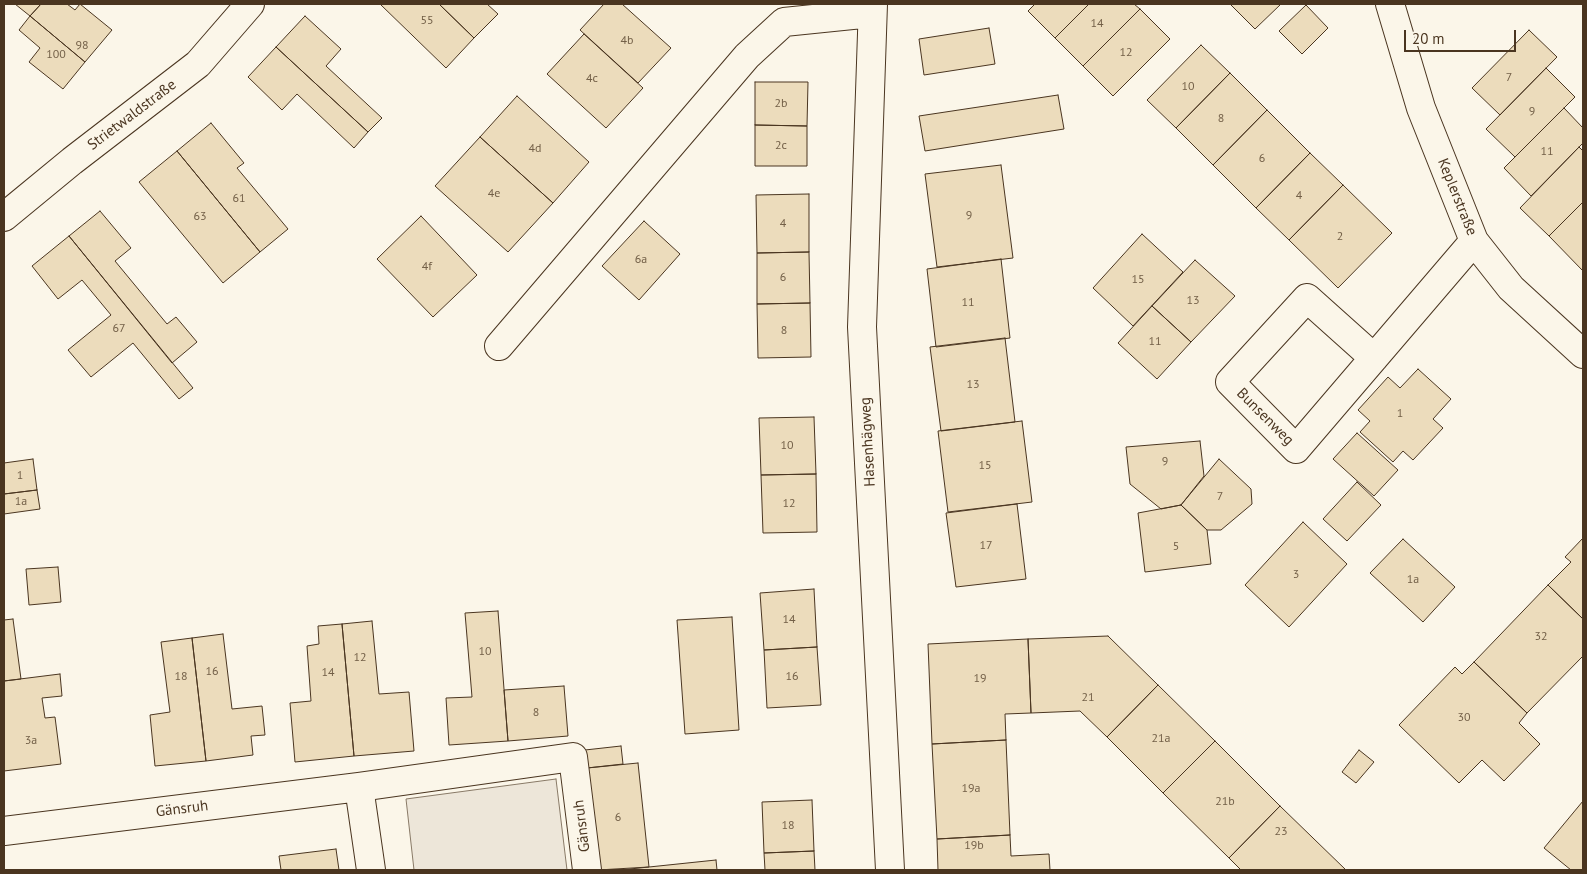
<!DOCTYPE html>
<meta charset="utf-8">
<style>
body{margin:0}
#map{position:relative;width:1587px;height:874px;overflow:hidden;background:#fbf6e9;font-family:"PT Sans",sans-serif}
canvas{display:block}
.frame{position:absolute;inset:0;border:5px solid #4a3520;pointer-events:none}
.scale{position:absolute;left:1404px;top:30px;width:112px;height:22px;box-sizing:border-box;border:2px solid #4a3520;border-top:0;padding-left:6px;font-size:15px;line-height:18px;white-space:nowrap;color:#4a3520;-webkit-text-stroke:4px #fbf6e9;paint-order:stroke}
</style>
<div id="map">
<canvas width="1587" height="874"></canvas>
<div class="frame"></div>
<div class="scale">20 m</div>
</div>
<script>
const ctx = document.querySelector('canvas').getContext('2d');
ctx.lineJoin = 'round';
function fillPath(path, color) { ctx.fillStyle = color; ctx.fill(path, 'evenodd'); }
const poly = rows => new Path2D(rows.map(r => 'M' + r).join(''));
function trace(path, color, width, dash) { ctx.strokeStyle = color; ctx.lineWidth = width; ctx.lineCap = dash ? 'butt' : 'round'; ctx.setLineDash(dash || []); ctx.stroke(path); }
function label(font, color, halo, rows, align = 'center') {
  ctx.font = font + ' "PT Sans",sans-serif'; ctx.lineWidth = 4; ctx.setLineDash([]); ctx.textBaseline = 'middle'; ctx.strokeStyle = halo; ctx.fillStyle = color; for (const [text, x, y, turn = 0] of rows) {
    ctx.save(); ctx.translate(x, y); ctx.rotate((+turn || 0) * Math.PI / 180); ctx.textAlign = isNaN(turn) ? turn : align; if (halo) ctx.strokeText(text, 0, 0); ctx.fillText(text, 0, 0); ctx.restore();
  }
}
const green = poly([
 [556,779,567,870,414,870,406,799,556,779]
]);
const building = poly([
 [15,4,41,4,30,16,15,4],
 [41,4,67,4,75,10,80,4,112,30,85,62,30,16,41,4],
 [380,4,439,4,474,38,446,68,380,4],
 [439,4,487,4,498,14,474,38,439,4],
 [604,4,622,4,671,48,638,83,580,30,604,4],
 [1035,4,1089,4,1055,38,1028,11,1035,4],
 [1089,4,1134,4,1140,9,1083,66,1055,38,1089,4],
 [1230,4,1281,4,1255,29,1230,4],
 [1306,5,1328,28,1302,54,1279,31,1306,5],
 [1140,9,1170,39,1113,96,1083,66,1140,9],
 [30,16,85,62,63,89,29,62,40,48,19,30,30,16],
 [305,16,341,49,326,66,382,118,368,132,276,47,305,16],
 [989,28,995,64,924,75,919,39,989,28],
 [1529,30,1557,57,1500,115,1472,88,1529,30],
 [584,34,643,88,606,128,547,74,584,34],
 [1201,45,1230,73,1176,128,1147,100,1201,45],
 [276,47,368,132,354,148,297,94,282,110,248,77,276,47],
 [1546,68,1575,97,1515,157,1486,129,1546,68],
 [1230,73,1267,110,1213,165,1176,128,1230,73],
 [755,82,808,82,807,126,755,125,755,82],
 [1058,95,1064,129,925,151,919,116,1058,95],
 [517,96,589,162,553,203,480,137,517,96],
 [1564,108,1583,128,1583,143,1531,196,1504,168,1564,108],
 [1267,110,1310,153,1256,208,1213,165,1267,110],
 [211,123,244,163,237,168,288,229,260,252,177,151,211,123],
 [755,125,807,126,807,166,755,166,755,125],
 [480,137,553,203,508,252,435,186,480,137],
 [1579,147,1583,151,1583,202,1549,236,1520,208,1579,147],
 [177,151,260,252,223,283,139,182,177,151],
 [1310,153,1343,185,1289,240,1256,208,1310,153],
 [1001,165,1013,258,937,267,925,174,1001,165],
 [1343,185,1392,233,1338,288,1289,240,1343,185],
 [809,194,809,252,757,253,756,195,809,194],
 [1583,202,1583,271,1549,236,1583,202],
 [100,211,131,248,115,261,167,324,176,317,197,342,172,363,69,236,100,211],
 [421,216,477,275,433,317,377,259,421,216],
 [644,221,680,254,639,300,602,266,644,221],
 [1142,234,1183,272,1133,326,1093,288,1142,234],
 [69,236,193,388,179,399,133,343,91,377,68,350,111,315,82,280,58,299,32,266,69,236],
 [809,252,810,303,757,304,757,253,809,252],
 [1001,259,1010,338,936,347,927,269,1001,259],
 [1195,260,1235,296,1191,342,1152,306,1195,260],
 [810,303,811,357,758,358,757,304,810,303],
 [1152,306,1191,342,1157,379,1118,343,1152,306],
 [1005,338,1015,422,941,431,930,347,1005,338],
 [1418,369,1451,399,1433,419,1443,428,1413,460,1403,451,1393,462,1360,432,1370,421,1358,410,1388,377,1400,388,1418,369],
 [814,417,816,474,761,475,759,418,814,417],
 [1022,421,1032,502,948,512,938,431,1022,421],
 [1357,433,1398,470,1374,496,1333,459,1357,433],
 [1200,441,1204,476,1181,505,1161,509,1130,484,1126,447,1200,441],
 [33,459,37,490,4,494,4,463,33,459],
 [1219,459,1251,489,1252,504,1221,530,1207,530,1181,505,1219,459],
 [816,474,817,532,763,533,761,475,816,474],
 [1357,482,1381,505,1347,541,1323,519,1357,482],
 [37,490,40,509,4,514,4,494,37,490],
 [1017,504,1026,579,956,587,946,513,1017,504],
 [1181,505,1207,530,1211,564,1145,572,1138,513,1181,505],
 [1303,522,1347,564,1289,627,1245,585,1303,522],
 [1583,538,1583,619,1548,585,1571,562,1565,557,1583,538],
 [1403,539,1455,587,1423,622,1370,573,1403,539],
 [58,567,61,602,29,605,26,569,58,567],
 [1548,585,1583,619,1583,656,1527,713,1474,662,1548,585],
 [814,589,817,647,764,650,760,593,814,589],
 [498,611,508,741,449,745,446,698,472,697,465,613,498,611],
 [732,617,739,730,685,734,677,620,732,617],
 [13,619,21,679,4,681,4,620,13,619],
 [372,621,379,694,409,692,414,751,354,756,342,624,372,621],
 [342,624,354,756,295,762,290,703,311,701,307,646,319,644,318,626,342,624],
 [223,634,232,709,262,706,265,735,251,736,253,755,206,761,192,638,223,634],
 [1108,636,1158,685,1107,737,1080,711,1031,713,1028,639,1108,636],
 [192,638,206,761,155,766,150,715,170,712,161,642,192,638],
 [1028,639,1031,713,1005,714,1006,740,932,744,928,644,1028,639],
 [817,647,821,705,767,708,764,650,817,647],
 [1474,662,1527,713,1519,723,1540,744,1504,781,1482,760,1459,783,1399,725,1455,667,1462,674,1474,662],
 [60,674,62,696,42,698,45,718,55,717,61,764,4,771,4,681,60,674],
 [1158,685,1215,741,1163,793,1107,737,1158,685],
 [564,686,568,736,508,741,504,690,564,686],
 [1006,740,1010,835,937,839,932,744,1006,740],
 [1215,741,1280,806,1229,858,1163,793,1215,741],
 [621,746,623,764,587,768,585,750,621,746],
 [1359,750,1374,762,1356,783,1342,772,1359,750],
 [638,763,649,867,598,870,587,768,638,763],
 [812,800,814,851,764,853,762,802,812,800],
 [1583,801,1583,870,1571,870,1544,848,1583,801],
 [1280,806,1346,870,1241,870,1229,858,1280,806],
 [1010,835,1011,856,1049,854,1050,870,938,870,937,839,1010,835],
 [336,849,339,870,281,870,279,856,336,849],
 [814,851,815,870,765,870,764,853,814,851],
 [716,860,717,870,620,870,649,867,716,860]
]);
const street = poly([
 [873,4,862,327,890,870],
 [1390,4,1421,108,1474,241,1511,288,1583,354],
 [4,217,72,161,198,64,250,4],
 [499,346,747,56,784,22,872,13],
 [1374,358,1307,298,1230,382,1296,449,1474,241],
 [359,787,371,870],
 [4,831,359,787,573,757,587,870]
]);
const numberNames = [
 ["55",427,21],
 ["14",1097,24],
 ["4b",627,41],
 ["98",82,46],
 ["12",1126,53],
 ["100",56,55],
 ["7",1509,78],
 ["4c",592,79],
 ["10",1188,87],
 ["2b",781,104],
 ["9",1532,112],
 ["8",1221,119],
 ["2c",781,146],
 ["4d",535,149],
 ["11",1547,152],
 ["6",1262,159],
 ["4e",494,194],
 ["4",1299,196],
 ["61",239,199],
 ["9",969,216],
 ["63",200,217],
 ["4",783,224],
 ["2",1340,237],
 ["6a",641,260],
 ["4f",427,267],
 ["6",783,278],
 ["15",1138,280],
 ["13",1193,301],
 ["11",968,303],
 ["67",119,329],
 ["8",784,331],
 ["11",1155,342],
 ["13",973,385],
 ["1",1400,414],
 ["10",787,446],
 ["9",1165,462],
 ["15",985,466],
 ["1",20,476],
 ["7",1220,497],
 ["1a",21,502],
 ["12",789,504],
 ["17",986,546],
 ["5",1176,547],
 ["3",1296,575],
 ["1a",1413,580],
 ["14",789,620],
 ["32",1541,637],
 ["10",485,652],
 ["12",360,658],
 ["16",212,672],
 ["14",328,673],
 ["18",181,677],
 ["16",792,677],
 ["19",980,679],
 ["21",1088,698],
 ["8",536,713],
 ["30",1464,718],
 ["21a",1161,739],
 ["3a",31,741],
 ["19a",971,789],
 ["21b",1225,802],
 ["6",618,818],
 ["18",788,826],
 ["23",1281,832],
 ["19b",974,846]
];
const streetNames = [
 ["Strietwaldstraße",132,115,-37],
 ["Keplerstraße",1457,197,68],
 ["Bunsenweg",1265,417,45],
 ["Hasenhägweg",868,442,-93],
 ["Gänsruh",182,809,-7],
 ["Gänsruh",582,826,-97]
];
fillPath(green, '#ede6d9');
trace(green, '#887966', 1);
fillPath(building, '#ecdcbc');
trace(building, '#4a3520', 1);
trace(street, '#4a3520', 30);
trace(street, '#fbf6e9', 28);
label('12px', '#725f47', null, numberNames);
label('15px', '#4a3520', '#fbf6e9', streetNames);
</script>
